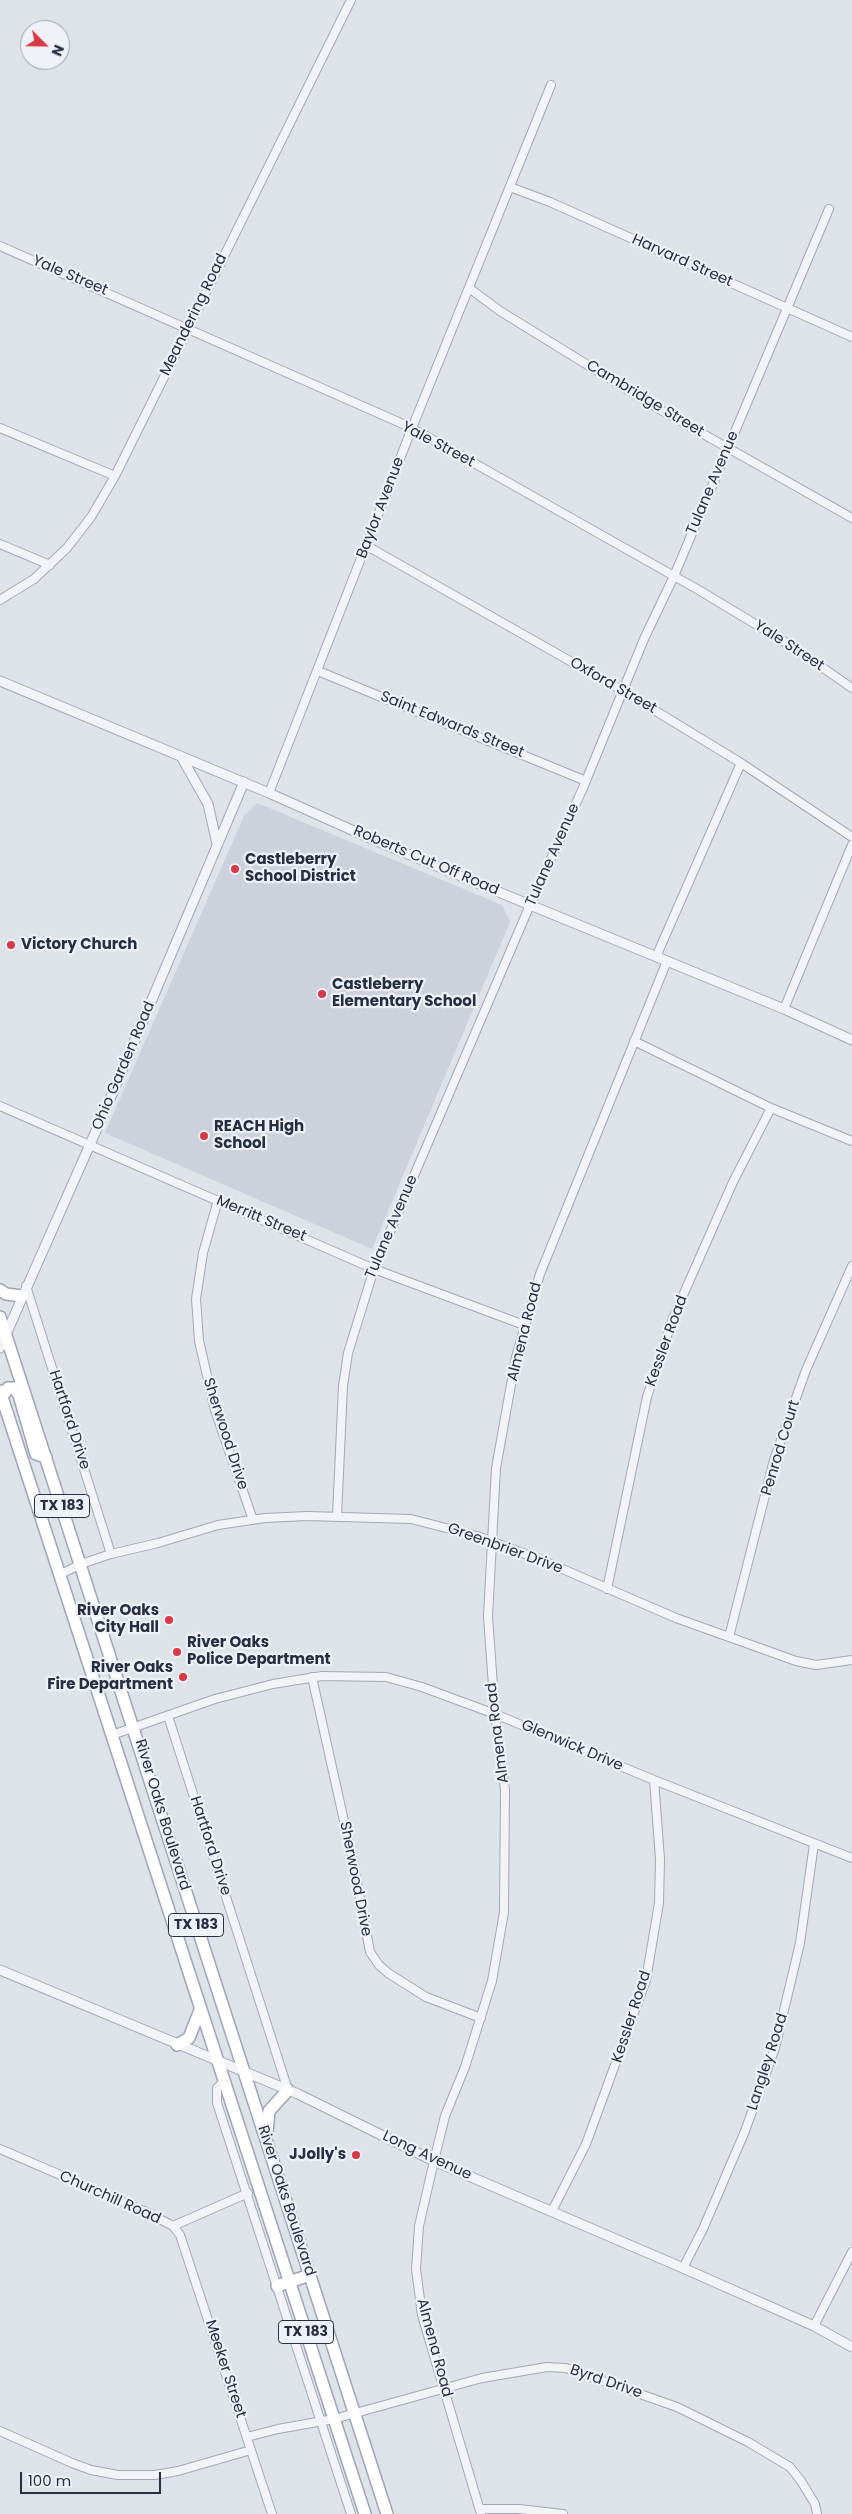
<!DOCTYPE html>
<style>
body{margin:0}
#map{position:relative;width:852px;height:2514px;overflow:hidden;background:#dee2e9;font-family:Poppins,sans-serif}
canvas{display:block}
.north{position:absolute;left:20px;top:20px;width:50px;height:50px;box-sizing:border-box;background:#eef1f7;border:1px solid #9ea3ae;border-radius:50%;rotate:113deg;font-size:14px;font-weight:700;line-height:20px;text-align:center;color:#262e41}
.north::after{content:'';display:block;margin:auto;width:18px;height:22px;background:#d93947;clip-path:polygon(50% 0,100% 100%,50% 72%,0 100%)}
.scale{position:absolute;left:20px;top:2472px;width:141px;height:22px;box-sizing:border-box;border:2px solid #262e41;border-top:0;padding-left:6px;font-size:15px;line-height:18px;white-space:nowrap;color:#262e41;-webkit-text-stroke:4px #eef1f7;paint-order:stroke}
</style>
<div id="map">
<canvas width="852" height="2514"></canvas>
<div class="north">N</div>
<div class="scale">100 m</div>
</div>
<script>
const ctx = document.querySelector('canvas').getContext('2d');
ctx.lineJoin = 'round';
function fillPath(path, color) { ctx.fillStyle = color; ctx.fill(path, 'evenodd'); }
const poly = rows => new Path2D(rows.map(r => 'M' + r).join(''));
function trace(path, color, width, dash) { ctx.strokeStyle = color; ctx.lineWidth = width; ctx.lineCap = dash ? 'butt' : 'round'; ctx.setLineDash(dash || []); ctx.stroke(path); }
function label(font, color, halo, rows, align = 'center') {
  ctx.font = font + ' Poppins,sans-serif'; ctx.lineWidth = 4.5; ctx.setLineDash([]); ctx.textBaseline = 'middle'; ctx.strokeStyle = halo; ctx.fillStyle = color; for (const [text, x, y, turn = 0] of rows) {
    ctx.save(); ctx.translate(x, y); ctx.rotate((+turn || 0) * Math.PI / 180); ctx.textAlign = isNaN(turn) ? turn : align; if (halo) ctx.strokeText(text, 0, 0); ctx.fillText(text, 0, 0); ctx.restore();
  }
}
const built = poly([
 [257,803,502,905,510,922,372,1249,105,1133,244,816]
]);
const minor = poly([
 [510,187,550,202,852,337],
 [0,246,412,428,697,589,790,645,852,688],
 [469,288,500,311,659,409,852,518],
 [0,428,115,476],
 [0,544,50,565],
 [367,546,623,691,741,763,852,837],
 [0,600,34,579,67,548,91,517,115,476,351,0],
 [318,671,586,781],
 [269,793,412,428,551,85],
 [656,957,741,763],
 [784,1009,852,845],
 [634,1041,771,1108,852,1141],
 [0,1106,374,1269,524,1325],
 [218,1200,203,1253,196,1299,199,1341,215,1410,253,1520],
 [26,1286,111,1554],
 [337,1516,343,1386,348,1353,374,1269,530,905,583,788,644,639,674,576,829,209],
 [59,1575,81,1564,111,1554,158,1543,218,1525,265,1518,307,1516,411,1519,477,1536,544,1561,676,1618,796,1661,816,1665,852,1660],
 [607,1589,647,1397,673,1318,733,1182,771,1108],
 [729,1637,774,1460,806,1370,852,1266],
 [312,1677,352,1857,370,1952,379,1965,388,1973,426,1997,481,2018],
 [168,1716,288,2090],
 [112,1735,215,1699,273,1684,322,1676,386,1677,422,1687,495,1714,654,1780,852,1858],
 [223,2082,217,2088,217,2103,351,2514],
 [0,2149,144,2211,173,2226,180,2235,272,2514],
 [552,2211,586,2144,646,1980,659,1903,660,1859,654,1780],
 [173,2226,248,2193],
 [683,2268,703,2229,745,2131,775,2048,800,1943,814,1844],
 [814,2326,852,2252],
 [0,2431,72,2463,91,2470,118,2475,155,2475,178,2471,251,2450],
 [247,2437,278,2429,334,2419,482,2378,547,2367,566,2368,677,2407,748,2442,790,2467,801,2481,815,2504,817,2514],
 [480,2509,519,2509,563,2514],
 [481,2514,422,2315,416,2269,419,2226,434,2161,445,2116,465,2067,492,1981,504,1912,505,1790,495,1714,488,1616,496,1468,516,1357,540,1274,667,961]
]);
const tertiary = poly([
 [0,681,269,793,372,839,530,905,784,1009,852,1040],
 [182,758,208,804,217,844],
 [0,1348,107,1106,244,782],
 [0,1970,298,2094,434,2161,683,2268,814,2326,852,2347]
]);
const primary = poly([
 [0,1290,6,1294,22,1296],
 [0,1317,387,2514],
 [0,1391,365,2514],
 [2,1397,8,1388,14,1388,19,1395,36,1454,46,1457],
 [177,2045,189,2038,200,2010],
 [267,2132,269,2111,288,2090],
 [277,2286,310,2275]
]);
const markers = [
 [235,869,5,"#d93947"],
 [11,945,5,"#d93947"],
 [322,994,5,"#d93947"],
 [204,1136,5,"#d93947"],
 [169,1620,5,"#d93947"],
 [177,1652,5,"#d93947"],
 [183,1677,5,"#d93947"],
 [356,2155,5,"#d93947"]
];
const shields = [
 [62,1506,55],
 [196,1925,55],
 [306,2332,55]
];
const shieldNames = [
 ["TX 183",62,1506],
 ["TX 183",196,1925],
 ["TX 183",306,2332]
];
const streetNames = [
 ["Harvard Street",682,261,24],
 ["Yale Street",70,276,23],
 ["Meandering Road",194,315,-64],
 ["Cambridge Street",645,399,31],
 ["Yale Street",438,445,28],
 ["Tulane Avenue",713,483,-67],
 ["Baylor Avenue",381,508,-69],
 ["Yale Street",789,646,33],
 ["Oxford Street",613,686,30],
 ["Saint Edwards Street",452,725,22],
 ["Tulane Avenue",553,855,-66],
 ["Roberts Cut Off Road",426,861,23],
 ["Ohio Garden Road",124,1066,-67],
 ["Merritt Street",261,1219,23],
 ["Tulane Avenue",392,1227,-67],
 ["Almena Road",525,1332,-76],
 ["Kessler Road",667,1341,-70],
 ["Hartford Drive",69,1420,72],
 ["Sherwood Drive",225,1434,72],
 ["Penrod Court",781,1448,-73],
 ["Greenbrier Drive",505,1549,20],
 ["Almena Road",498,1733,-97],
 ["Glenwick Drive",572,1746,23],
 ["River Oaks Boulevard",162,1815,73],
 ["Hartford Drive",210,1846,72],
 ["Sherwood Drive",355,1879,79],
 ["Kessler Road",632,2017,-72],
 ["Langley Road",768,2062,-72],
 ["Long Avenue",427,2156,25],
 ["Churchill Road",110,2198,24],
 ["River Oaks Boulevard",286,2201,72],
 ["Almena Road",434,2348,75],
 ["Meeker Street",225,2369,72],
 ["Byrd Drive",606,2382,19]
];
const poiNames = [
 ["Castleberry",245,860],
 ["School District",245,877],
 ["Victory Church",21,945],
 ["Castleberry",332,985],
 ["Elementary School",332,1002],
 ["REACH High",214,1127],
 ["School",214,1144],
 ["River Oaks",159,1611,"right"],
 ["City Hall",159,1628,"right"],
 ["River Oaks",187,1643],
 ["Police Department",187,1660],
 ["River Oaks",173,1668,"right"],
 ["Fire Department",173,1685,"right"],
 ["JJolly's",346,2155,"right"]
];
fillPath(built, '#ccd1db');
trace(minor, '#a3a8b3', 10);
trace(tertiary, '#a3a8b3', 11);
trace(primary, '#9da5b6', 14);
trace(minor, '#f2f3f7', 8);
trace(tertiary, '#f2f3f7', 9);
trace(primary, '#fff', 11);
for (const [x, y, r, color] of markers) { const dot = new Path2D(); dot.arc(x, y, r, 0, 2 * Math.PI); ctx.fillStyle = color; ctx.fill(dot); trace(dot, '#eef1f7', 2); }
for (const [x, y, w] of shields) { const box = new Path2D(); box.roundRect(x - w / 2, y - 11.5, w, 23, 4); ctx.fillStyle = '#eef1f7'; ctx.fill(box); trace(box, '#262e41', 1); }
label('bold 14px', '#262e41', null, shieldNames);
label('15px', '#262e41', '#eef1f7', streetNames);
label('bold 15px', '#262e41', '#eef1f7', poiNames, 'left');
</script>
